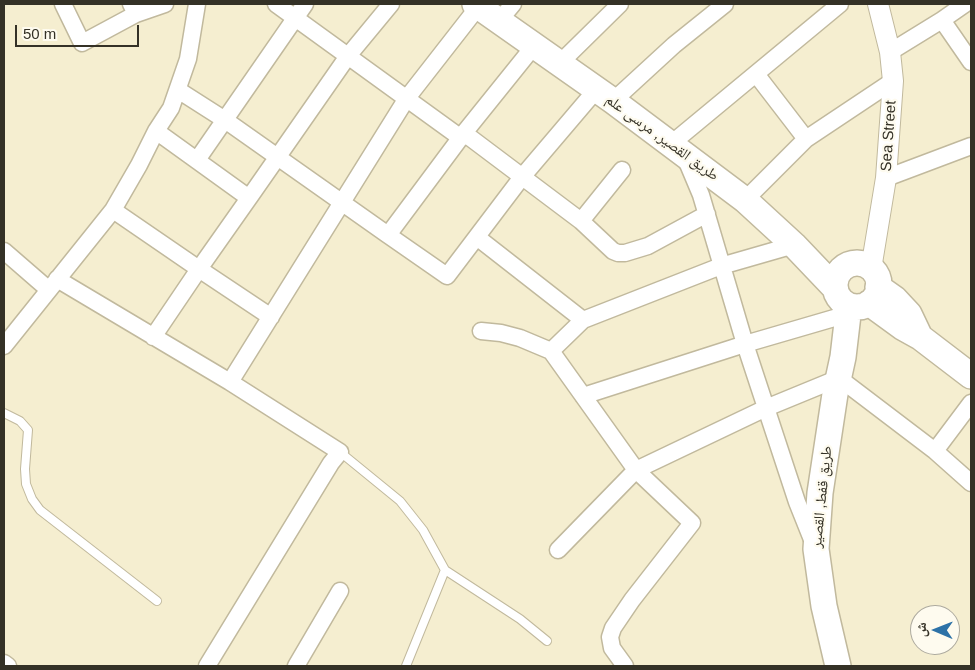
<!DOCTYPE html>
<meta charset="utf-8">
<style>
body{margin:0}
#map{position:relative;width:975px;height:670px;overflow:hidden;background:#f5eed0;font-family:Helvetica,"Noto Naskh Arabic",sans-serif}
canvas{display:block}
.frame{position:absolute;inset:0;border:5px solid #343126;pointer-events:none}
.north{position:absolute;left:910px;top:605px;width:50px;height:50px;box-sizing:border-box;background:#fefbef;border:1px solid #adaa9f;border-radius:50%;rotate:271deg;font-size:14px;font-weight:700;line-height:20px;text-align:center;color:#343126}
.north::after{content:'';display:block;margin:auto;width:18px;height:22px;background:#2d72a7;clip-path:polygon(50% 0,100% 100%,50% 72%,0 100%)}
.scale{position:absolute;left:15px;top:25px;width:124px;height:22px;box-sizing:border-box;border:2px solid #343126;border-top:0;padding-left:6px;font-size:15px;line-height:18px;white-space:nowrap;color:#343126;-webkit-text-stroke:4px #fefbef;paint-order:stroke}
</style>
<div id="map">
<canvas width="975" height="670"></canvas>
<div class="frame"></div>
<div class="north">ش</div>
<div class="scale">50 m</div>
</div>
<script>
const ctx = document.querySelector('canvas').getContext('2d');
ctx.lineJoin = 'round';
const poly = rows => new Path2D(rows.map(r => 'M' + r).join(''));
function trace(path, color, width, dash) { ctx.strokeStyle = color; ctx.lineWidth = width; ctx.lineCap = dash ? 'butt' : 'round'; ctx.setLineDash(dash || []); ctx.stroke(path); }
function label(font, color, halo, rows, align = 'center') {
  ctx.font = font + ' Helvetica,"Noto Naskh Arabic",sans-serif'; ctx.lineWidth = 4.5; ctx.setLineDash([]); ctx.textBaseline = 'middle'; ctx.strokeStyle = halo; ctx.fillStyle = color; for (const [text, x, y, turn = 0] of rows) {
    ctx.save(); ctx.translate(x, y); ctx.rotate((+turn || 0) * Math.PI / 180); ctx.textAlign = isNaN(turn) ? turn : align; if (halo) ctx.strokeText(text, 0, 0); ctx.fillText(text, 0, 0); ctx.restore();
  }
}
const service = poly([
 [4,413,20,421,28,430,25,469,26,484,32,499,40,510,157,601],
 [340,452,400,501,423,530,445,570,520,619,547,641],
 [406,666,445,570]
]);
const minor = poly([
 [63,4,82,43,136,14],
 [131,4,136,14,165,4],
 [276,4,461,138],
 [942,20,965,4],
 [499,21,513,4],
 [534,46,464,133,388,235,447,276,522,177,596,90],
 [890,52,942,20,971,62],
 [559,64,620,4],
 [756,74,806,139],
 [178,90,225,120,388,235],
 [613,101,674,45,725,4],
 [156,131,249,198,199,269,271,317],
 [464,133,581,221,613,251,618,253,625,253,648,246,707,214],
 [671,144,840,4],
 [685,157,701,195,745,344,797,502,813,542],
 [197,160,305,4],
 [886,178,971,146],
 [249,198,348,56,391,4],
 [745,200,806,139,893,81],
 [113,210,199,269,153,337],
 [581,221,622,170],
 [478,238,583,320],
 [4,251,49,290],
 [57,279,230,382,340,452,331,463,207,666],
 [481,331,501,333,520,338,551,351],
 [4,346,113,210,139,165,156,131,171,108,188,59,197,4],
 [230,382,407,98,478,7,480,7],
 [583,396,745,344,848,314],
 [935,451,971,403],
 [558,550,636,470,766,408,839,378,935,451,971,483],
 [4,663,8,666],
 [296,666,340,591],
 [625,666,612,648,610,637,613,628,632,600,692,523,636,470,551,351,583,320,721,266,794,245]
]);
const tertiary = poly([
 [871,269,886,178,893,81,890,52,878,4]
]);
const primary = poly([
 [475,4,613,101,745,200,794,245,835,288],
 '835 285a22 22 0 1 1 44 0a22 22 0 1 1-44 0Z',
 [878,287,895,299,909,314,919,335],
 [869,303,902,327,920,337,971,376],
 [838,666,824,606,816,549,820,493,835,394,843,357,849,306]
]);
const streetNames = [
 ["Sea Street",889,136,-86],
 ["طريق القصير, مرسى علم",662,138,36],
 ["طريق قفط, القصير",822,497,-84]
];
trace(service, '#c1b99d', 10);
trace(minor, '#c1b99d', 19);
trace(tertiary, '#c1b99d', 22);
trace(primary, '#c1b99d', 28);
trace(service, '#fff', 8);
trace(minor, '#fff', 16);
trace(tertiary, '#fff', 20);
trace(primary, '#fff', 25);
label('15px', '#343126', '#fefbef', streetNames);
</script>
